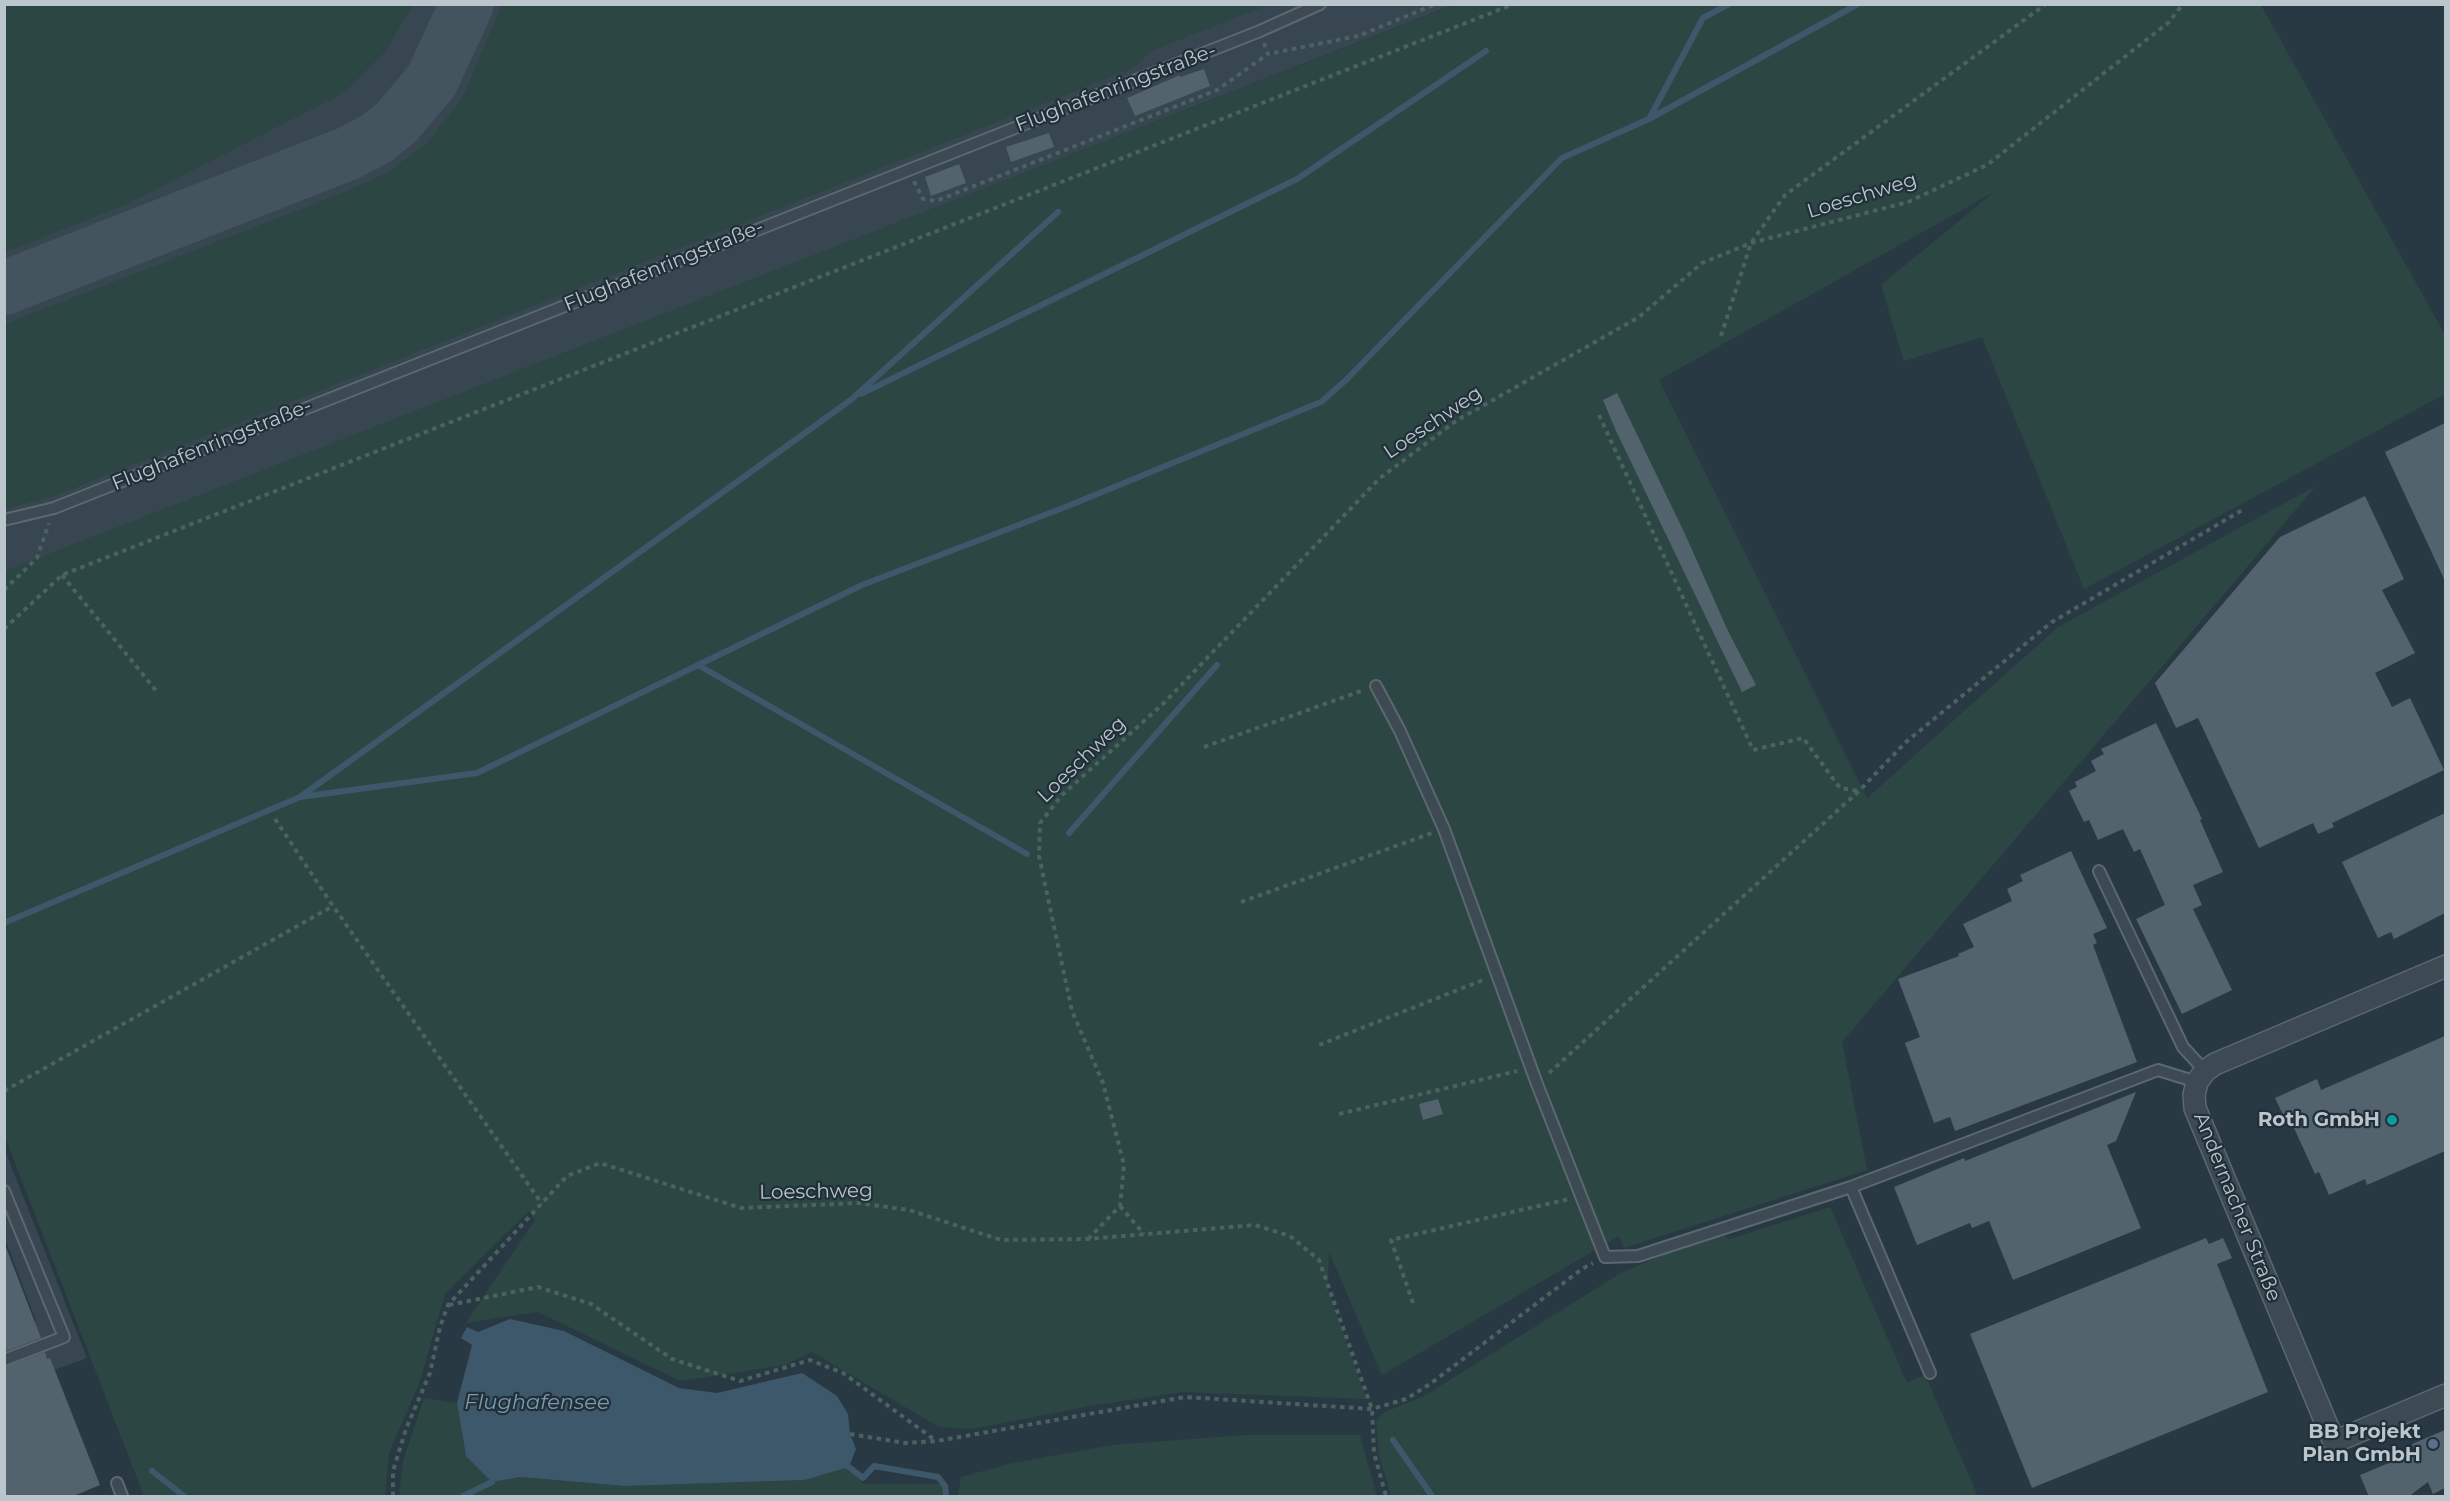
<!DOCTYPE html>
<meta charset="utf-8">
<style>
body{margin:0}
#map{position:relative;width:2450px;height:1501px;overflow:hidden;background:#293943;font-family:Montserrat,sans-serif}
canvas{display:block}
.frame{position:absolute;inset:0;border:6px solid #bac5cc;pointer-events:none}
</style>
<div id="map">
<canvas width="2450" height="1501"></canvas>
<div class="frame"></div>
</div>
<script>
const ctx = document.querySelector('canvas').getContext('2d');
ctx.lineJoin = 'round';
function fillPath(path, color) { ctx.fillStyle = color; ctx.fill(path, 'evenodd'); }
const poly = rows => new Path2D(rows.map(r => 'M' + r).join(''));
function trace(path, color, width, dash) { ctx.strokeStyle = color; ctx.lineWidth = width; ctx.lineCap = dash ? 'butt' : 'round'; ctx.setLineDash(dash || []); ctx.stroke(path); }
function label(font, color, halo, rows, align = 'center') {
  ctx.font = font + ' Montserrat,sans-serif'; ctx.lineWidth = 4.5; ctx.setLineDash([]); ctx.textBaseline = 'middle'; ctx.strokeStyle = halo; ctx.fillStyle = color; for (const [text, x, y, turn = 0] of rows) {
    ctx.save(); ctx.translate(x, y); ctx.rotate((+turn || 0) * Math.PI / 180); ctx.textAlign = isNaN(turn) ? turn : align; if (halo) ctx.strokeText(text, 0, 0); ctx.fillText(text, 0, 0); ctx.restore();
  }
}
const airport = poly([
 [5,5,1453,5,47,556,5,597],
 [4,1148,87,1358,5,1388,5,1334,36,1321,5,1239]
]);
const green = poly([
 [5,4,413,4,413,5,385,52,345,92,127,204,5,252],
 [502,5,502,4,1268,5,1151,51,1133,68,54,496,5,509,5,324,340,194,385,174,427,143,462,99],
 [1454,5,2261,5,2445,335,2445,394,2084,589,1982,337,1904,361,1881,285,1994,192,1659,380,1867,798,2058,627,2316,486,1842,1042,1867,1170,1624,1248,1619,1236,1382,1375,1329,1252,1328,1290,1366,1399,1183,1392,1090,1406,972,1429,939,1427,812,1352,784,1365,680,1381,538,1312,466,1323,535,1220,529,1211,445,1294,419,1384,389,1453,385,1496,144,1496,5,1137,5,571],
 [1830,1207,1907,1383,1925,1375,1978,1496,1391,1496,1379,1455,1376,1421,1383,1413,1424,1396,1621,1273,1716,1232,1730,1239],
 [424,1398,457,1403,466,1455,492,1482,520,1477,624,1486,805,1480,849,1467,864,1484,948,1484,950,1496,399,1496,403,1461],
 [1245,1435,1360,1435,1377,1496,958,1496,961,1477,1009,1464,1112,1445]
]);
const water = poly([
 [510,1319,564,1331,679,1388,717,1393,802,1373,837,1396,848,1414,850,1434,856,1449,849,1467,805,1480,624,1486,520,1477,492,1482,466,1456,457,1403,472,1345,461,1338,467,1327,478,1332]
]);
const stream = poly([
 [1649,119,1703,18,1729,4],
 [861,394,1297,179,1486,51],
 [698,665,1027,854],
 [300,797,477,773,862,585,1068,506,1321,402,1346,380,1562,158,1649,119,1858,4],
 [1069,833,1217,665],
 [4,923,300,797,852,399,1058,212],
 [1393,1440,1432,1496],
 [849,1467,863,1478,874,1466,938,1477,945,1486,946,1496],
 [152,1471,184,1496],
 [463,1496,492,1482]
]);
const taxiway = poly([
 [4,288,349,153,377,138,397,122,432,80,467,4]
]);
const building = poly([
 [1204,69,1210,86,1135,116,1127,98,1180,75,1180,77],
 [1049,133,1054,147,1011,162,1006,147],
 [959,164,966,183,931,196,925,177],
 [1617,393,1685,534,1728,631,1756,685,1742,692,1616,431,1603,400],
 [2445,423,2445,581,2385,452],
 [2365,496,2404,579,2382,590,2415,653,2375,673,2392,707,2410,698,2444,770,2332,823,2334,827,2318,834,2313,823,2259,848,2198,718,2176,728,2155,683,2280,537],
 [2156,723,2202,819,2200,820,2223,872,2193,885,2202,905,2193,909,2232,990,2182,1014,2136,919,2165,905,2140,849,2134,852,2123,829,2098,840,2089,820,2084,822,2069,791,2077,787,2075,782,2096,771,2091,761,2104,754,2101,749],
 [2445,813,2445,913,2394,939,2391,932,2378,938,2342,862],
 [2071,851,2107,928,2093,934,2097,943,2093,945,2137,1062,1955,1131,1950,1117,1934,1123,1905,1043,1920,1037,1898,979,1959,956,1958,954,1974,947,1963,924,2012,901,2007,889,2023,881,2020,875],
 [2445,1036,2445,1151,2367,1185,2365,1179,2329,1195,2319,1172,2315,1174,2289,1117,2285,1119,2275,1098,2317,1079,2321,1090],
 [2136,1092,2116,1141,2107,1145,2141,1228,2013,1280,1989,1221,1972,1228,1970,1223,1917,1245,1894,1187,1964,1158,1965,1161],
 [1438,1099,1443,1114,1423,1120,1419,1104],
 [2206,1238,2209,1244,2223,1238,2232,1258,2217,1264,2268,1392,2032,1488,1970,1334],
 [4,1242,41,1338,4,1352],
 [45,1352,47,1359,50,1358,100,1485,71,1497,4,1497,4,1367],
 [2445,1430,2445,1488,2433,1494,2428,1482,2408,1497,2369,1497,2360,1475,2415,1452,2412,1444]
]);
const path = poly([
 [1264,43,1268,54,1358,36,1436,4],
 [914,181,923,199,936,201,1217,90,1268,54],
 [1721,336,1751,243,1785,195,2046,4],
 [1599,415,1753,750,1803,738,1840,788,1859,791],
 [62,575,158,693],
 [4,590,37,558,49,523],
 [4,629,62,575,1514,4],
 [1204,747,1364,690],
 [275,819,333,906,542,1204],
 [1241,902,1432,833],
 [1319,1045,1483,980],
 [1549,1073,1859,791,1906,742,2052,622,2244,509],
 [4,1091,333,906],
 [1339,1114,1517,1071],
 [1120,1206,1144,1234],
 [1088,1239,1120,1206,1124,1165,1103,1083,1072,1011,1039,856,1040,823,1062,795,1164,703,1380,478,1456,421,1639,317,1702,263,1751,243,1908,202,1987,165,2169,22,2183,4],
 [1413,1303,1391,1240,1569,1199],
 [449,1305,538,1287,591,1304,672,1359,740,1381,810,1360,843,1373,935,1440],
 [850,1434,905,1443,937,1441,1185,1397,1372,1409,1406,1399,1430,1384,1582,1269,1593,1263],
 [393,1496,393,1471,406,1429,430,1373,440,1327,448,1305,567,1176,600,1163,741,1208,859,1203,909,1210,1001,1240,1088,1239,1255,1225,1290,1236,1319,1260,1372,1409,1374,1453,1386,1496]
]);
const service = poly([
 [4,520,54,508,1260,31,1320,4],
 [1376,686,1400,731,1444,829,1537,1084,1605,1257,1638,1256,1851,1187,2158,1070,2197,1082],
 [2099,871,2183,1047,2205,1071],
 [1851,1187,1930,1373],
 [4,1191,64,1337,4,1360],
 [117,1483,122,1496]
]);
const minor = poly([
 [2446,966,2215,1064,2205,1071,2197,1082,2194,1095,2195,1108,2334,1442,2446,1395]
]);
const markers = [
 [2392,1120,6,"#0f9aa8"],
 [2433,1444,6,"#5c6f8a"]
];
const streetNames = [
 ["Flughafenringstraße-",1116,88,-21],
 ["Loeschweg",1862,196,-17],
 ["Flughafenringstraße-",664,266,-22],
 ["Loeschweg",1433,423,-34],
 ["Flughafenringstraße-",212,445,-22],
 ["Loeschweg",1082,760,-44],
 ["Loeschweg",816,1192,-1],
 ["Andernacher Straße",2237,1207,68]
];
const poiNames = [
 ["Roth GmbH",2380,1120],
 ["BB Projekt",2421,1432],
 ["Plan GmbH",2421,1455]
];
const waterNames = [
 ["Flughafensee",537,1403]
];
fillPath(airport, '#374650');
fillPath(green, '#2c4643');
fillPath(water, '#3d586a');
trace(stream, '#3d586a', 6);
trace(taxiway, '#44545e', 54);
fillPath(building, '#52636e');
trace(service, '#5b6870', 14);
trace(minor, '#5b6870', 24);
trace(path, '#4b6260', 4, [4.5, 4.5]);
trace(service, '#3d4a53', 10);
trace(minor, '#3d4a53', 21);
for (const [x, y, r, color] of markers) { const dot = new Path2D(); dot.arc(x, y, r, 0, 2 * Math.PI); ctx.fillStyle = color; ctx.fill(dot); trace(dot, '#212f38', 2); }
label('20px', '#bac5cc', '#212f38', streetNames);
label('bold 20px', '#bac5cc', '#212f38', poiNames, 'right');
label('italic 21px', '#7c9aae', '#212f38', waterNames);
</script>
